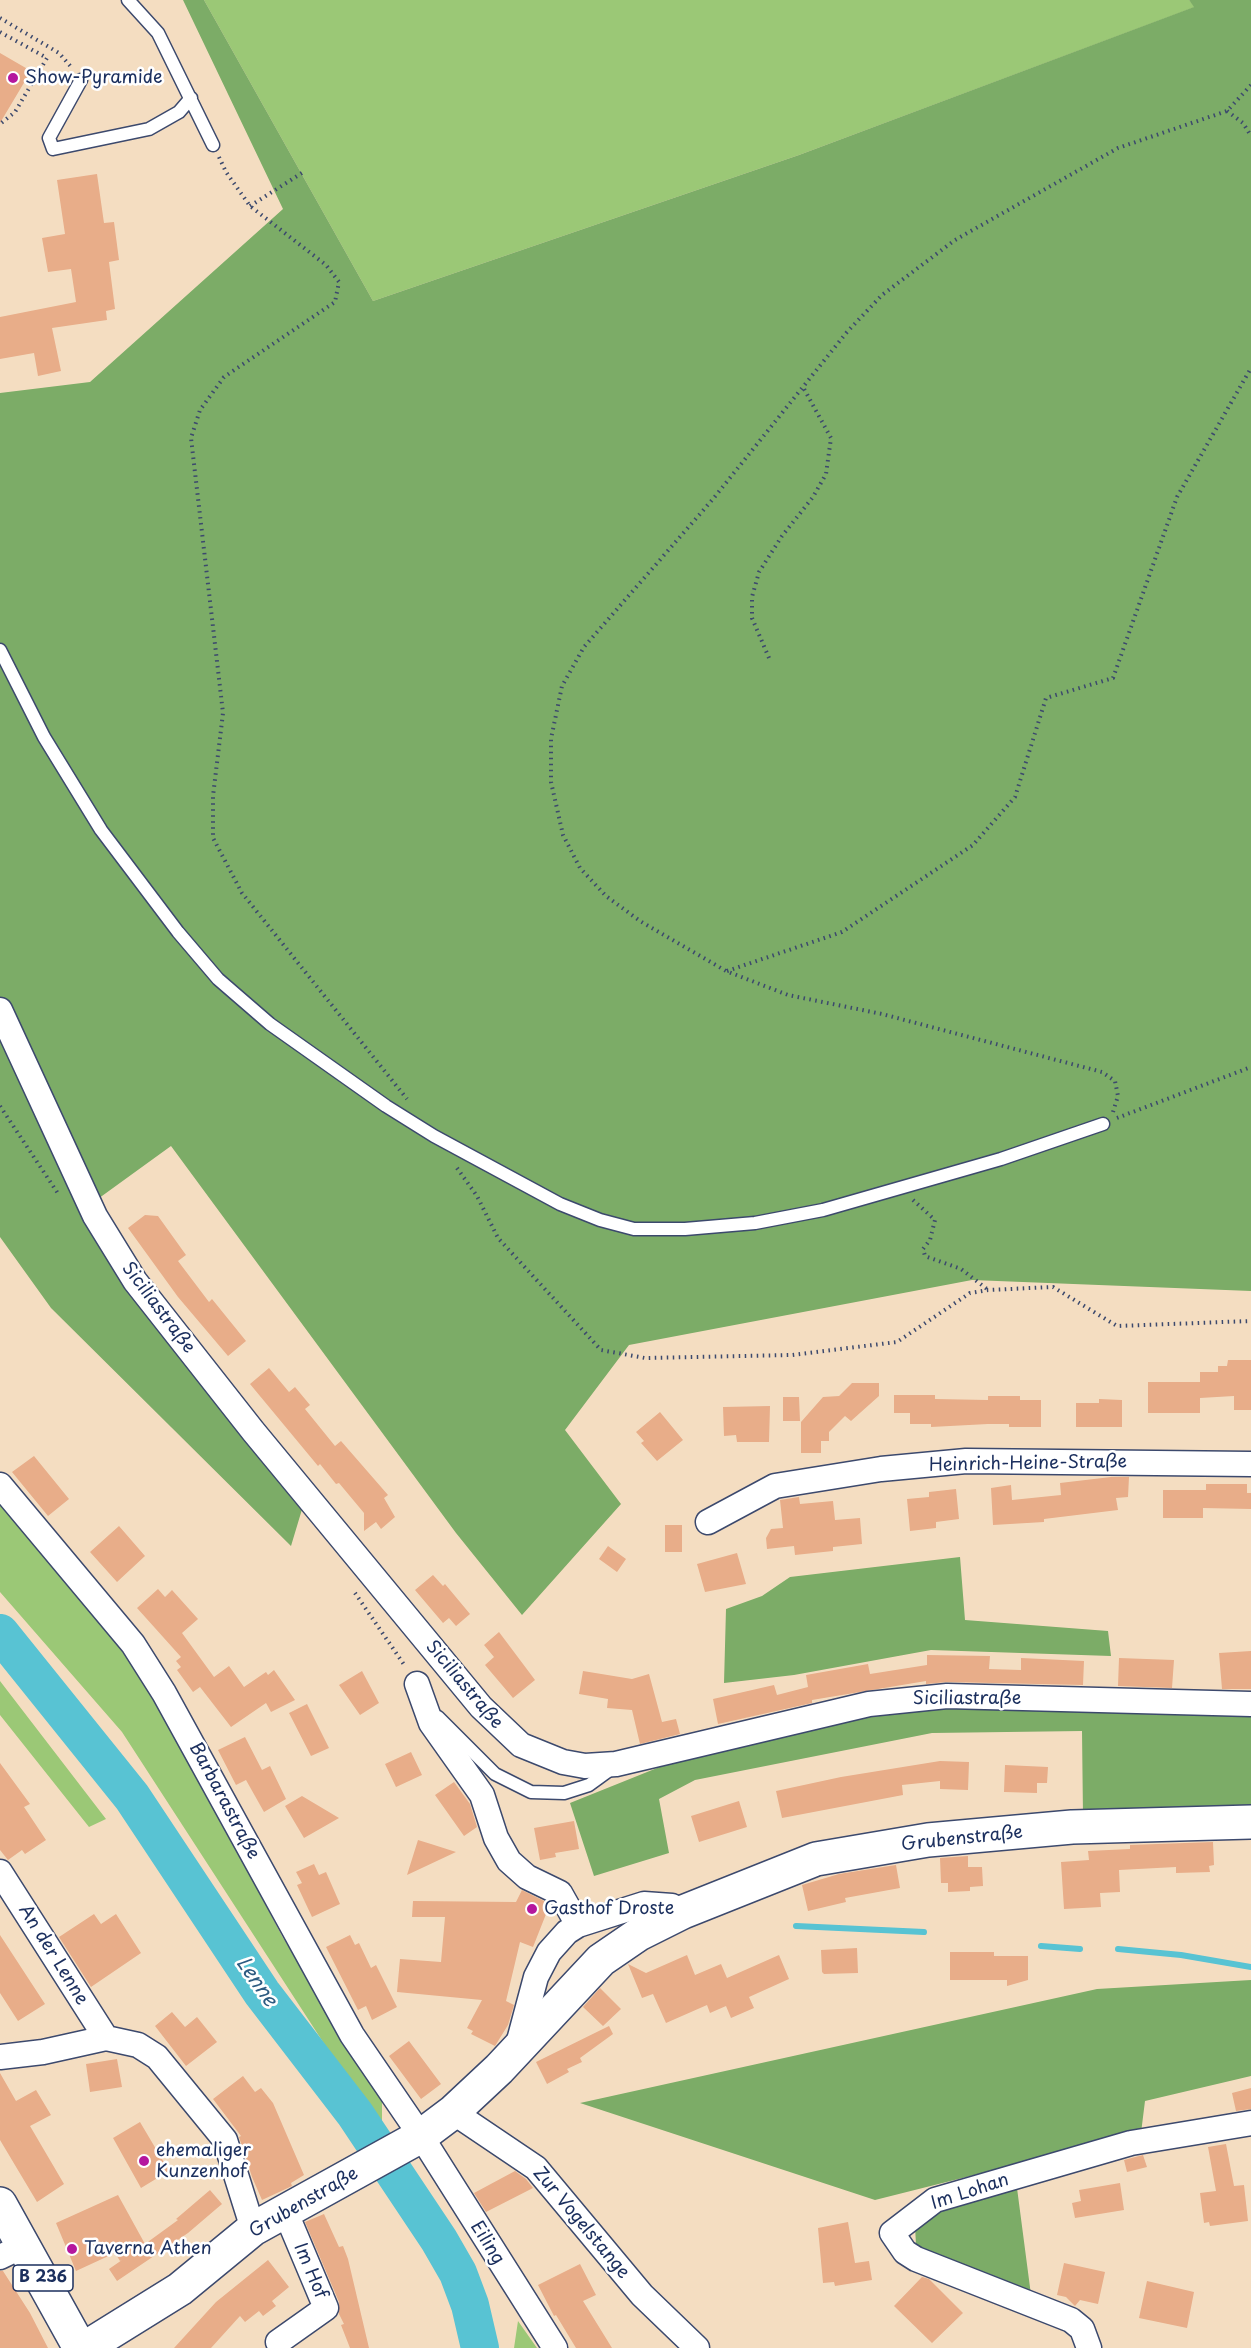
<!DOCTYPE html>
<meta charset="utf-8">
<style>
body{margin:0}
canvas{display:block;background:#f4ddc1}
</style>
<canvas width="1251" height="2348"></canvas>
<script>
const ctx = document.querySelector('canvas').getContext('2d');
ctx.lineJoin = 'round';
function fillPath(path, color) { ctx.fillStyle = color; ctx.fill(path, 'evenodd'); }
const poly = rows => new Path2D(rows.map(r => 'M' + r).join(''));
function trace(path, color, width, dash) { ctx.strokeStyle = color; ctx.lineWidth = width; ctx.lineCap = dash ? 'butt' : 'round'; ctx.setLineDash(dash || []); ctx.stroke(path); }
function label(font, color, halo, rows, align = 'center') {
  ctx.font = font + ' "Playpen Sans",sans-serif'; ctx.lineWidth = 5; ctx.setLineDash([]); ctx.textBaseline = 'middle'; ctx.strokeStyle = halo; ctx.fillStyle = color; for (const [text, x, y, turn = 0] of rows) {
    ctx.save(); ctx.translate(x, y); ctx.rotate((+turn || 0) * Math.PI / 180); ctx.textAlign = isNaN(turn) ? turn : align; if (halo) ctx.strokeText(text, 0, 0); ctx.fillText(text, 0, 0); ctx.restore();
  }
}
const green = poly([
 [204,0,1189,0,1195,7,799,155,373,301],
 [0,1505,120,1645,183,1748,282,1936,382,2097,382,2133,122,1732,0,1592],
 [0,1681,106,1819,89,1827,0,1715],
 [518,2321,537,2348,514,2348]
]);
const forest = poly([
 [183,0,204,0,373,301,799,155,1194,7,1189,0,1251,0,1251,1291,972,1280,629,1345,565,1430,621,1504,522,1615,456,1533,171,1146,84,1209,303,1506,291,1546,51,1308,0,1237,0,393,90,382,283,209],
 [960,1557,965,1620,1108,1631,1111,1656,931,1650,794,1675,724,1683,726,1609,762,1596,790,1577],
 [917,1706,1251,1709,1251,1813,1083,1816,1082,1731,932,1733,695,1780,659,1799,669,1853,594,1876,570,1803,677,1760],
 [1251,1980,1251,2076,1145,2101,1141,2133,875,2200,580,2103,1097,1989],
 [1017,2188,1031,2295,933,2260,916,2245,915,2226,933,2210]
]);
const stream = poly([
 [796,1926,924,1932],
 [1041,1946,1080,1949],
 [1118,1949,1181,1955,1251,1967]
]);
const river = poly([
 [0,1633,132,1797,262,1993,355,2114,439,2240,458,2273,470,2305,480,2348]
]);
const building = poly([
 [0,53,31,71,0,123],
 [97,174,104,223,114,222,119,260,109,262,115,309,106,311,107,320,52,328,61,371,38,376,34,353,0,359,0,317,76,302,71,269,48,272,42,238,65,234,57,180],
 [145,1215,158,1216,186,1255,178,1261,209,1302,212,1299,246,1341,228,1356,178,1297,128,1228],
 [1228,1360,1251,1360,1251,1410,1234,1410,1234,1396,1200,1398,1200,1413,1148,1413,1148,1382,1200,1382,1200,1372,1218,1372,1218,1366,1227,1366],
 [269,1368,289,1392,295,1387,310,1405,305,1409,335,1446,341,1441,388,1495,384,1498,395,1517,381,1529,376,1522,364,1531,364,1513,339,1483,336,1484,320,1464,318,1466,250,1384],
 [852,1383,879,1383,879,1396,851,1421,845,1416,829,1432,829,1441,821,1441,821,1453,801,1453,801,1422,823,1397,839,1396],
 [894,1395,935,1395,935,1399,988,1400,988,1396,1020,1396,1020,1400,1041,1400,1041,1427,1009,1427,1009,1424,988,1424,931,1427,931,1424,910,1424,910,1413,894,1413],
 [783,1397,799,1397,800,1421,783,1421],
 [1099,1399,1122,1400,1122,1427,1076,1427,1076,1403,1099,1403],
 [770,1406,769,1442,737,1442,736,1435,724,1436,723,1407],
 [660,1412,683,1440,657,1461,641,1443,644,1441,636,1432],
 [34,1456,69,1499,48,1516,12,1472],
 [1111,1477,1129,1477,1128,1497,1116,1498,1118,1510,1044,1519,1044,1522,993,1525,991,1488,1011,1485,1012,1500,1061,1495,1060,1483],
 [1206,1484,1247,1484,1247,1493,1251,1493,1251,1509,1203,1508,1203,1518,1163,1518,1163,1490,1206,1490],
 [956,1489,959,1519,936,1522,936,1528,910,1531,907,1499,929,1497,929,1492],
 [799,1497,800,1504,833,1501,835,1520,860,1518,862,1544,833,1547,833,1551,795,1555,794,1546,767,1549,766,1538,771,1529,783,1528,780,1500],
 [665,1525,682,1525,682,1552,665,1552],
 [119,1526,145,1556,117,1582,90,1552],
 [608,1546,626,1559,617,1572,599,1559],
 [737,1553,746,1584,705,1592,697,1564],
 [433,1575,443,1586,445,1584,470,1614,456,1626,449,1618,443,1623,415,1590],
 [158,1589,165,1597,172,1590,198,1619,182,1633,214,1677,229,1666,244,1687,266,1672,268,1675,274,1670,295,1700,271,1712,266,1703,231,1727,200,1687,193,1692,177,1670,181,1667,176,1661,181,1657,137,1608],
 [499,1632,535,1680,513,1698,485,1665,494,1657,484,1645],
 [1251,1651,1251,1689,1222,1689,1219,1653],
 [927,1655,990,1656,989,1669,1021,1670,1021,1658,1084,1661,1083,1685,947,1682,926,1684,926,1681,812,1700,812,1703,718,1724,713,1699,774,1685,777,1695,808,1687,806,1675,868,1664,870,1674,927,1665],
 [1119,1658,1174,1660,1172,1688,1118,1686],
 [362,1671,379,1703,360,1715,339,1685],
 [583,1671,632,1679,649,1674,662,1722,676,1719,680,1734,640,1744,632,1710,607,1708,608,1699,579,1694],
 [307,1704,329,1748,311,1756,289,1713],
 [245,1737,262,1770,270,1766,286,1799,264,1812,246,1780,236,1785,218,1750],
 [411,1752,422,1775,396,1787,385,1764],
 [940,1761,969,1762,968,1790,940,1789,940,1781,902,1785,903,1795,782,1818,776,1791,841,1777],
 [0,1763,30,1804,24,1807,46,1840,25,1854,22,1850,8,1860,0,1850],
 [1005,1765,1048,1767,1047,1783,1037,1783,1037,1793,1004,1792],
 [454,1782,470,1804,477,1827,464,1836,435,1795],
 [302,1796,339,1818,304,1838,285,1806],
 [739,1801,747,1827,699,1842,691,1816],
 [574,1821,579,1849,555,1853,556,1857,540,1860,534,1828],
 [418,1840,431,1844,456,1852,407,1875],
 [1213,1842,1214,1865,1209,1866,1210,1872,1176,1873,1176,1867,1119,1870,1120,1892,1100,1893,1101,1907,1064,1909,1061,1862,1089,1860,1088,1851,1130,1849,1130,1845],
 [968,1856,968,1867,982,1867,983,1886,970,1887,970,1891,948,1892,948,1883,941,1883,940,1858],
 [314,1864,319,1875,326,1872,340,1904,312,1917,297,1885,302,1883,296,1872],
 [896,1865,900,1888,845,1898,846,1902,808,1911,802,1885,839,1874],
 [522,1890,550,1904,533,1947,520,1942,506,2001,514,2005,508,2025,495,2046,471,2034,473,2031,467,2028,482,2000,397,1992,400,1959,441,1962,445,1917,412,1917,413,1901,516,1902],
 [94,1914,101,1924,116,1914,141,1953,91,1987,59,1937],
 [0,1935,45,2004,18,2021,0,1993],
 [350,1935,355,1945,359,1943,371,1968,376,1965,397,2007,372,2020,366,2006,358,2010,326,1947],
 [857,1948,858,1973,824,1974,822,1972,821,1950],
 [950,1952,994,1952,994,1956,1028,1956,1028,1980,1007,1986,1007,1980,950,1980],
 [687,1955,695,1975,721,1964,727,1978,779,1955,789,1979,749,1997,754,2008,731,2018,726,2006,710,2013,707,2005,666,2023,653,1994,642,1998,628,1964,646,1973],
 [600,1988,621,2009,603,2026,583,2007],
 [172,2012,185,2027,197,2017,217,2042,186,2066,155,2026],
 [609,2026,613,2034,580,2058,582,2062,567,2069,569,2072,547,2084,536,2062],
 [409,2041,441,2084,421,2099,389,2056],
 [117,2059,122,2087,90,2092,86,2064],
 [0,2073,16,2101,36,2090,51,2115,30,2126,64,2184,37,2202,0,2140],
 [243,2076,255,2092,261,2088,273,2103,304,2175,291,2183,292,2186,262,2200,252,2177,239,2137,241,2136,213,2099],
 [1251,2088,1251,2109,1236,2111,1232,2093],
 [140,2122,169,2171,141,2188,113,2138],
 [1226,2144,1234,2186,1244,2185,1248,2221,1210,2226,1209,2222,1204,2223,1200,2193,1216,2191,1208,2147],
 [1143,2155,1147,2167,1127,2172,1124,2160],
 [515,2171,526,2179,533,2188,486,2212,474,2193],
 [1120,2183,1124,2210,1075,2218,1072,2203,1081,2201,1079,2190],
 [210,2190,222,2204,188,2233,117,2281,109,2269,122,2260,120,2261,115,2253,76,2271,56,2223,118,2195,145,2244,178,2220,176,2219],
 [324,2214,339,2247,343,2246,348,2259,369,2348,350,2348,341,2325,344,2324,339,2314,339,2302,305,2222],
 [848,2222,855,2263,869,2261,872,2280,835,2286,834,2282,823,2283,818,2228],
 [268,2260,289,2287,272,2301,276,2306,263,2316,259,2311,245,2322,240,2316,211,2348,174,2348,216,2302],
 [1064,2263,1105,2272,1098,2304,1080,2300,1075,2306,1066,2297,1057,2295],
 [580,2264,596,2295,583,2301,612,2348,576,2348,556,2315,554,2316,538,2285],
 [0,2271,3,2271,30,2313,48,2348,0,2348],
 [922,2277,929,2279,963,2313,932,2343,894,2306],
 [1147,2281,1194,2292,1187,2328,1139,2318]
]);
const path = poly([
 [0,18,59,53,72,68],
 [0,32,47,58,15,112,0,124],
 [1227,111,1243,123,1251,136],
 [219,157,226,172,250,206,326,265,339,282,335,302,224,377,200,410,191,438,223,713,213,796,213,838,242,893,407,1099],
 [250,206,305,171],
 [769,658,752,618,752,597,759,572,782,536,813,497,826,474,831,438,803,387],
 [727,971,842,932,973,845,1015,797,1046,698,1113,678,1177,497,1251,368],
 [0,1106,59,1195],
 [1113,1112,1118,1096,1115,1081,1102,1072,882,1014,788,995,726,971,640,921,606,896,580,868,563,835,551,782,551,739,562,686,584,647,713,499,847,332,882,295,955,240,1118,148,1227,111,1251,85],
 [1117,1118,1251,1067],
 [457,1168,477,1196,498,1238,601,1350,645,1358,792,1355,897,1342,970,1293,988,1290,1053,1287,1117,1326,1251,1321],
 [913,1200,935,1220,930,1240,923,1249,925,1256,961,1269,987,1289],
 [355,1593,405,1666]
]);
const lane = poly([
 [128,0,158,33,213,145],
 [81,80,49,138,53,149,149,129,179,112,191,98],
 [0,650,44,737,101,830,178,932,218,979,270,1024,386,1106,434,1136,560,1204,600,1220,634,1229,685,1229,755,1223,823,1210,1001,1159,1103,1124],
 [438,1717,495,1774,531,1792,564,1793,589,1785,611,1769]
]);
const street = poly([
 [0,1010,95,1216,135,1281,253,1431,481,1707,521,1745,563,1762,585,1766,616,1764,869,1704,947,1696,1251,1704],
 [0,1485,133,1644,164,1693,352,2035,421,2136,555,2348],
 [708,1522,775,1486,881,1469,966,1461,1251,1464],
 [417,1684,431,1723,482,1795,496,1838,509,1861,527,1877,560,1893,578,1925],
 [0,1872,106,2038],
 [517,2048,536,1977,549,1952,567,1932,578,1925,644,1904,672,1906,683,1912],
 [0,2057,43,2052,106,2038,138,2045,157,2057,225,2140,253,2229],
 [453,2112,536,2168,642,2295,697,2348],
 [0,2257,25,2245],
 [278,2342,326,2308,286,2213],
 [1089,2348,1082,2329,1071,2320,916,2259,905,2252,892,2233,935,2200,1131,2143,1251,2123]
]);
const secondary = poly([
 [85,2348,180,2289,253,2229,421,2136,453,2112,499,2069,601,1960,639,1934,683,1912,816,1859,928,1840,1072,1827,1251,1822]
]);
const primary = poly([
 [0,2204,80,2348]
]);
const markers = [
 [13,78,6,"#b5179e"],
 [532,1909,6,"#b5179e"],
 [144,2161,6,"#b5179e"],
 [72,2249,6,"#b5179e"]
];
const shields = [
 [43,2278,60]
];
const shieldNames = [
 ["B 236",43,2278]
];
const poiNames = [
 ["Show-Pyramide",25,78],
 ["Gasthof Droste",544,1909],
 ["ehemaliger",156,2151],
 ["Kunzenhof",156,2172],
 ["Taverna Athen",84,2249]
];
const streetNames = [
 ["Siciliastraße",158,1308,53],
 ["Heinrich-Heine-Straße",1028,1464,-1],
 ["Siciliastraße",464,1685,50],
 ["Siciliastraße",967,1699],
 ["Barbarastraße",224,1801,62],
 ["Grubenstraße",962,1839,-6],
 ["An der Lenne",53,1955,58],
 ["Im Lohan",970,2192,-18],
 ["Grubenstraße",304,2203,-30],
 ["Zur Vogelstange",581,2223,50],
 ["Eiling",487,2243,58],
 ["Im Hof",310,2271,67]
];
const waterNames = [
 ["Lenne",256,1982,55]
];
fillPath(green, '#9bc876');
fillPath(forest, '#7cac67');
trace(stream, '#58c3d3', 6);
trace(river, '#58c3d3', 38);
fillPath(building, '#e8ad89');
trace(lane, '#3c496d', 15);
trace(street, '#3c496d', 27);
trace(secondary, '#3c496d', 36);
trace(primary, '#3c496d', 36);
trace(path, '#3c496d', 4, [1.5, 4.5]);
trace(lane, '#fff', 12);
trace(street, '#fff', 24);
trace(secondary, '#fff', 33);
trace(primary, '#fff', 33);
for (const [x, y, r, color] of markers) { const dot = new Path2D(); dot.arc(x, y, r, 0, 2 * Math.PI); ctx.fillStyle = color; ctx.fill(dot); trace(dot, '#fff', 2); }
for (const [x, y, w] of shields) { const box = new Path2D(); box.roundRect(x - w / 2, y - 13, w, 26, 4.5); ctx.fillStyle = '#fff'; ctx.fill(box); trace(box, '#1b2f5e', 1.5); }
label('bold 16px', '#1b2f5e', null, shieldNames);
label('18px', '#1b2f5e', '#fff', poiNames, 'left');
label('18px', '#1b2f5e', '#fff', streetNames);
label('italic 20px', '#2d5b81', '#fff', waterNames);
</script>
